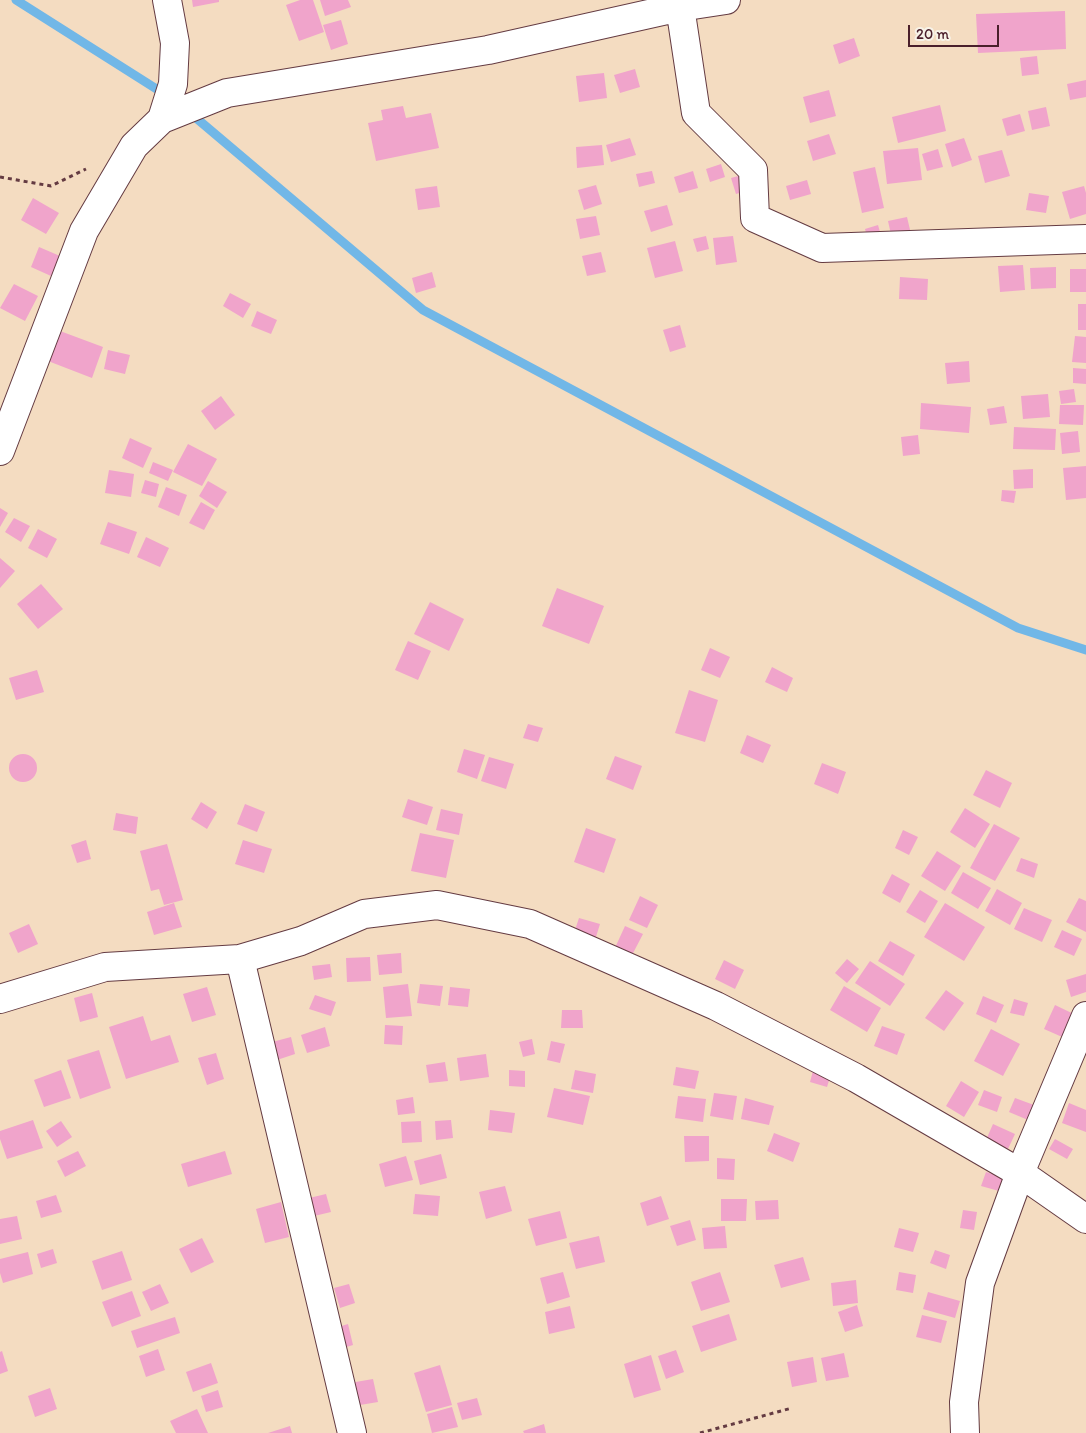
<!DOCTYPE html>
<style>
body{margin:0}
#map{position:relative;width:1086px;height:1433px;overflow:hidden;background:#f4dcc1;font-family:Itim,sans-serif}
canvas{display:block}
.scale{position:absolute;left:908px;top:25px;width:91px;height:22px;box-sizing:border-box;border:2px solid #4a1f2b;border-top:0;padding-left:6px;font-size:15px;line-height:18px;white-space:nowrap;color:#4a1f2b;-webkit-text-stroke:4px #f7f3e8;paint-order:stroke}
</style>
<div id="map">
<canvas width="1086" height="1433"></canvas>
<div class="scale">20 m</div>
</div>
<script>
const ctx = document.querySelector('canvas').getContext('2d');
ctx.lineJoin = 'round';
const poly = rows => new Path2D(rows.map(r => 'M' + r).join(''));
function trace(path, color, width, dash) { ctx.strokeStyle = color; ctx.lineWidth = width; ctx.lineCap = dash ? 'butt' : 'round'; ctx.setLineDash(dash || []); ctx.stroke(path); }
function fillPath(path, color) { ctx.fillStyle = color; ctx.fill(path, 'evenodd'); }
const stream = poly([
 [16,0,166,95],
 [189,112,423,310,1018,628,1086,650]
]);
const building = poly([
 [192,0,219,0,219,2,193,7],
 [300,0,313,0,324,32,299,41,286,5],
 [320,0,348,0,351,7,325,16],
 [1065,11,1066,49,978,53,976,14],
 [341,20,348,44,331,50,323,25],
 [854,38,860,56,839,64,833,45],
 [1037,56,1039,74,1022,76,1020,58],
 [635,69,640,87,620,93,614,75],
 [604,73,607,98,579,102,576,76],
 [1086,80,1086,97,1070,100,1067,84],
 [829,90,836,116,810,123,803,97],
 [940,105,946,131,898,143,892,117],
 [403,106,406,118,431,113,439,148,376,161,368,123,383,120,381,110],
 [1046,107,1050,126,1032,130,1028,111],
 [1020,114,1025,131,1007,136,1002,119],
 [829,134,836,154,813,161,807,141],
 [630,138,636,155,611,162,606,145],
 [964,138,972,160,952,167,945,144],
 [602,145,604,165,577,168,576,147],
 [918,148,922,180,887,184,883,151],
 [938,149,943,167,927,171,922,154],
 [1002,150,1010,176,985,183,978,156],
 [721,164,725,177,710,182,706,169],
 [875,167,884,208,862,213,853,172],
 [652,171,655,183,639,187,636,174],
 [693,171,698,188,679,193,674,177],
 [749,173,753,189,736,194,731,178],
 [807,180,811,194,790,200,786,186],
 [596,185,602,204,584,210,578,190],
 [437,186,440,207,418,210,415,189],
 [1084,186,1086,193,1086,214,1070,219,1062,192],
 [1029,193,1049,196,1046,213,1026,210],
 [33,198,59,213,46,234,21,220],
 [667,205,673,225,651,232,644,211],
 [596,216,600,235,580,239,576,219],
 [907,217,911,234,892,239,888,221],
 [878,225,882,239,869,243,865,229],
 [706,236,709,249,697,252,693,239],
 [733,236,737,262,716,265,713,238],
 [675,241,683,271,655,278,647,248],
 [39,247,60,256,51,276,31,267],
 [601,252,606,272,587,276,582,256],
 [1023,265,1025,290,1000,292,998,266],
 [1056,267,1056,288,1031,289,1030,268],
 [1070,269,1086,269,1086,292,1070,292],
 [432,272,436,287,416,293,412,278],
 [900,277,928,279,927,300,899,299],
 [14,284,38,296,25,321,0,308],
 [230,293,251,304,243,318,223,306],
 [1078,304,1086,304,1086,330,1078,330],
 [257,311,277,320,271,334,251,326],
 [680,325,686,347,670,352,663,330],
 [60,331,103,347,92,378,48,361],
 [1075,336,1086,337,1086,363,1072,362],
 [108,350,130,355,125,374,104,369],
 [969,361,970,382,947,384,945,363],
 [1073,368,1086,369,1086,384,1073,383],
 [1074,389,1076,402,1061,404,1059,391],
 [1048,394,1050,417,1023,419,1021,396],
 [221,396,235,415,215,430,201,411],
 [921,403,971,407,969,433,920,429],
 [1060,405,1084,405,1083,425,1059,424],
 [1004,406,1007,423,990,425,987,409],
 [1014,427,1056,429,1055,450,1013,449],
 [1078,431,1080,452,1062,454,1060,433],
 [918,435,920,454,903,456,901,437],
 [130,438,152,448,143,468,122,458],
 [188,444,217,459,202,486,173,472],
 [153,462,173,470,168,481,149,473],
 [1086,466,1086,498,1066,500,1063,468],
 [1033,469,1033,488,1014,489,1013,470],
 [109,470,134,474,131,497,105,493],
 [145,480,159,484,156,497,141,493],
 [208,481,227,492,217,508,199,496],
 [166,487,187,495,179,516,158,507],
 [1002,490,1016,491,1014,503,1001,501],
 [201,502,215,510,204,530,189,523],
 [0,508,8,513,0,527],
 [14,518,30,526,21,542,5,532],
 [108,522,137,532,129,554,100,544],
 [38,529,57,539,47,558,28,548],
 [146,537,169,548,160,567,137,557],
 [0,558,15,571,0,588],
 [41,584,63,609,38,629,17,604],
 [557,588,604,606,589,644,542,626],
 [430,602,464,619,449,651,414,634],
 [408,641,431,651,418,680,395,670],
 [710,648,730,657,720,678,701,670],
 [772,667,793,678,787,692,765,682],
 [37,670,44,692,16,700,9,678],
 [689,690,718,700,705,742,675,733],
 [528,724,543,728,538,742,523,738],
 [747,735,771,745,763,763,740,753],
 [464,749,485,755,477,779,457,772],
 '9 768a14 14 0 1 1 28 0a14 14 0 1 1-28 0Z',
 [615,756,642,766,633,790,606,779],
 [489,757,514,764,506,789,481,781],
 [822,763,846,772,838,794,814,784],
 [986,770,1012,783,1000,808,973,795],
 [408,799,433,807,427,825,402,817],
 [201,802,217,812,207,829,191,819],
 [245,804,265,812,257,832,237,824],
 [965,808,990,824,975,848,950,832],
 [441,809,463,814,459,835,436,830],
 [116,813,138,817,136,834,113,830],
 [994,824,1020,838,995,881,970,868],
 [586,828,616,839,604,873,574,862],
 [903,830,918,837,909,855,895,848],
 [420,833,454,840,446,878,411,871],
 [86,840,91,859,77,863,71,845],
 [243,840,272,849,264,873,235,864],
 [167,844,183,900,164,905,159,889,151,891,140,851],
 [937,851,961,866,945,891,921,876],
 [1021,858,1038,864,1034,878,1016,871],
 [963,872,991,888,978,909,951,893],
 [892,874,910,884,900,903,882,893],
 [997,889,1022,903,1010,925,985,911],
 [920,890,938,901,925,923,906,912],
 [640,896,658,905,647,928,629,920],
 [1079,898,1086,901,1086,932,1066,922],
 [174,903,182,927,154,935,147,912],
 [945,903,985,927,964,961,924,937],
 [1024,908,1052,920,1042,942,1014,929],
 [579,918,600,924,595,940,574,933],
 [29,924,38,944,18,953,9,933],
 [625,926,643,934,631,957,614,950],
 [1062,930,1082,939,1074,956,1054,947],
 [890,941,915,955,903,976,878,961],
 [401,953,402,973,379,975,377,955],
 [370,957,371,981,347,982,346,958],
 [847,959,859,969,847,983,835,973],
 [724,960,744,970,735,989,715,979],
 [870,961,905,984,890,1006,855,983],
 [330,964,332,977,314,980,312,966],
 [1086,974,1086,992,1071,997,1066,980],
 [408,984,412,1016,386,1018,383,987],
 [420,984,443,986,440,1006,417,1003],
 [844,986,881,1008,867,1032,830,1010],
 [207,987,216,1015,192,1022,183,994],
 [450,987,470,989,468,1007,448,1005],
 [946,990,964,1003,944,1031,925,1018],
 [92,993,98,1017,80,1022,74,998],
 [315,995,336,1002,331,1016,309,1009],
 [983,996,1004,1005,996,1023,976,1014],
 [1014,999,1028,1003,1024,1016,1010,1013],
 [1055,1005,1080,1017,1069,1040,1044,1029],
 [562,1010,582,1010,583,1028,561,1028],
 [143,1016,151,1041,170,1035,179,1062,126,1079,109,1027],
 [385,1025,403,1026,402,1045,384,1044],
 [882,1026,905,1034,897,1055,874,1046],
 [325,1027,330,1046,307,1053,301,1035],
 [991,1029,1020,1044,1003,1076,974,1061],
 [291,1037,295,1054,277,1060,272,1042],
 [532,1039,535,1054,523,1057,519,1042],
 [551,1041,565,1044,560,1063,547,1060],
 [99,1050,111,1088,80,1099,67,1060],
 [216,1053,224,1079,207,1085,198,1058],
 [486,1054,489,1077,460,1081,457,1058],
 [445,1062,448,1081,429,1083,426,1065],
 [676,1067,699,1071,695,1089,673,1085],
 [814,1067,832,1071,827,1087,810,1082],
 [61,1070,71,1098,44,1107,34,1080],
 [509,1070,525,1071,525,1087,509,1086],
 [575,1070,596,1074,593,1093,571,1089],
 [961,1081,979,1092,964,1117,946,1106],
 [554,1088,590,1096,583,1125,547,1117],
 [984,1090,1002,1097,997,1112,978,1105],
 [714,1093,737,1096,733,1120,710,1116],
 [678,1096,706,1099,703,1122,675,1118],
 [413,1097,415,1113,398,1115,396,1100],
 [745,1098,774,1106,769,1125,741,1119],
 [1015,1098,1034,1105,1028,1120,1009,1112],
 [1069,1103,1086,1110,1086,1132,1062,1123],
 [490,1110,515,1113,512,1133,488,1130],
 [33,1120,43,1148,7,1159,0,1139,0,1131],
 [451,1120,453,1138,436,1140,435,1121],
 [61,1121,72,1137,57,1147,46,1131],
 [421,1121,422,1142,402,1143,401,1122],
 [993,1124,1015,1134,1008,1149,986,1140],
 [774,1133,800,1143,793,1162,767,1151],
 [684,1136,709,1136,709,1161,685,1162],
 [1055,1139,1073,1149,1067,1159,1049,1149],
 [78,1151,86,1166,65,1177,57,1161],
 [225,1151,232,1174,188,1187,181,1164],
 [441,1154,447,1178,420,1185,414,1161],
 [406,1156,413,1180,385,1187,379,1164],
 [717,1158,735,1159,734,1180,717,1179],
 [986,1172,1003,1177,999,1191,981,1186],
 [505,1186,512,1211,486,1219,479,1192],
 [326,1194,331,1212,310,1217,305,1199],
 [415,1194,440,1196,438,1216,413,1214],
 [56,1195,62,1212,41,1218,36,1201],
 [661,1196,669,1219,647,1226,640,1203],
 [721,1199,747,1199,746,1221,721,1221],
 [778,1200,779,1219,756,1220,755,1201],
 [281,1202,289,1237,265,1243,256,1209],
 [963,1210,977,1212,974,1230,960,1228],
 [560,1211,567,1238,536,1246,528,1219],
 [17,1216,22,1239,0,1244,0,1219],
 [690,1220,696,1240,677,1246,670,1226],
 [725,1226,727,1248,704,1249,702,1228],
 [899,1228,919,1233,913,1252,894,1247],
 [599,1236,605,1262,576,1269,569,1243],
 [202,1238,214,1262,191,1273,179,1249],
 [53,1249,57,1263,41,1268,37,1254],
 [935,1250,950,1255,946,1269,930,1263],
 [122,1251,132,1280,102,1290,92,1261],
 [28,1252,33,1274,3,1283,0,1273,0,1259],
 [803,1257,810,1280,781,1288,774,1265],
 [563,1272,570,1297,547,1304,540,1278],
 [720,1272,730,1302,701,1311,691,1282],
 [899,1272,916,1275,913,1293,896,1290],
 [856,1280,858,1303,833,1306,831,1283],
 [160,1284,169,1303,151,1311,142,1292],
 [349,1284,355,1303,340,1308,334,1288],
 [132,1291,141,1316,112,1327,102,1302],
 [928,1292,960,1301,955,1318,923,1309],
 [857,1305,863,1326,845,1332,838,1312],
 [570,1306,575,1328,549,1334,545,1312],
 [729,1314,737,1340,701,1352,692,1326],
 [922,1315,947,1321,941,1343,916,1337],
 [175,1317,180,1333,137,1348,131,1331],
 [348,1324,353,1345,340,1349,335,1328],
 [158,1349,165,1370,146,1377,139,1356],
 [676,1350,684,1372,666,1379,658,1356],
 [2,1351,8,1371,0,1374,0,1352],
 [844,1353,849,1377,826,1381,821,1358],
 [651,1355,661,1390,634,1398,624,1364],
 [813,1357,817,1382,792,1387,787,1362],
 [211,1363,218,1383,193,1392,186,1372],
 [440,1365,452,1405,426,1412,414,1373],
 [373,1379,378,1402,354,1406,350,1383],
 [50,1388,57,1409,35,1417,28,1396],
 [218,1390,223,1407,206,1412,201,1396],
 [477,1398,482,1415,462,1420,457,1403],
 [452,1407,458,1427,432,1433,427,1414],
 [197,1409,208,1433,176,1433,170,1421],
 [544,1424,546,1433,524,1433,523,1431],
 [290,1426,292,1433,268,1433]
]);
const path = poly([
 [0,177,51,186,86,169],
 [700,1433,792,1408]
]);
const minor = poly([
 [679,0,696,113,753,170,755,218,822,248,1086,239],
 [162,119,173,84,175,43,167,0],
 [0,451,84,231,134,146,162,119,227,93,488,50,680,7,726,0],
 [240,959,352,1433],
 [0,999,105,967,240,959,301,941,364,914,437,905,530,924,716,1006,856,1078,1020,1173,1086,1219],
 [965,1433,964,1402,980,1283,1020,1173,1086,1016]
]);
trace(stream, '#71b7e7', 9);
fillPath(building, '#f0a4cb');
trace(minor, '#643b42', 30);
trace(path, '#643b42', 3, [4, 4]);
trace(minor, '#fff', 28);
</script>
